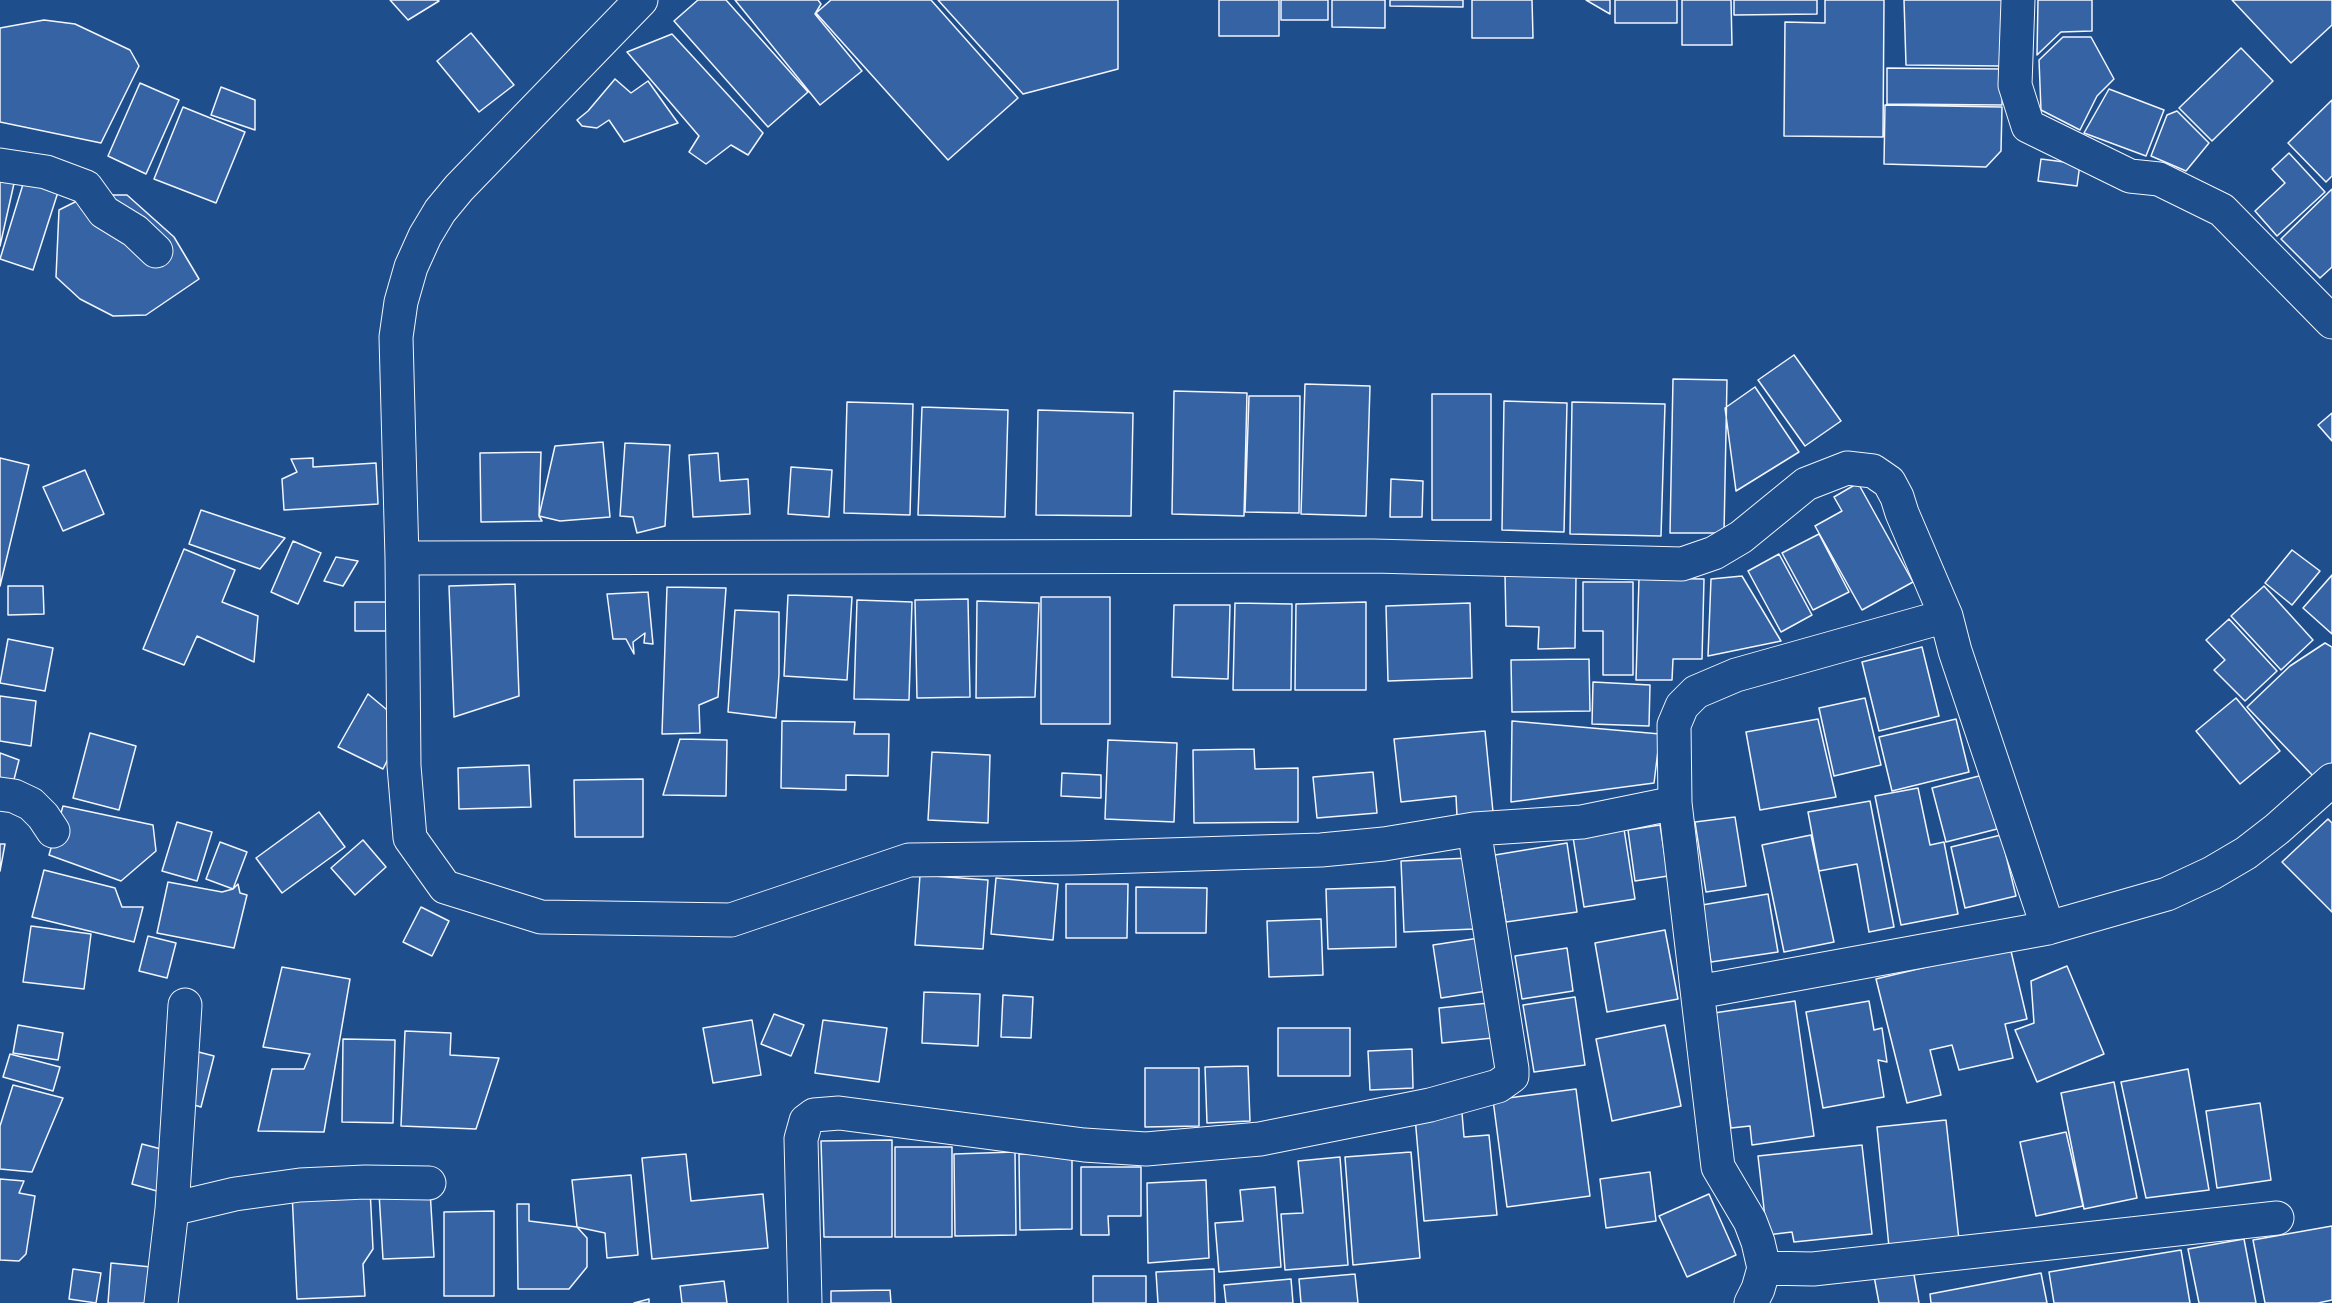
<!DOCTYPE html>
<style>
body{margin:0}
canvas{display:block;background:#1f4e8c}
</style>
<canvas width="2332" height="1303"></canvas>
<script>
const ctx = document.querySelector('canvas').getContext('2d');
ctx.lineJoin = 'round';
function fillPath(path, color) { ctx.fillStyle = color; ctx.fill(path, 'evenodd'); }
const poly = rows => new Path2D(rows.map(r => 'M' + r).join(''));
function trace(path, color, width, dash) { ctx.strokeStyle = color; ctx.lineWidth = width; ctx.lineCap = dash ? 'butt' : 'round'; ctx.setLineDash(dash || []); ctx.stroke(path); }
const building = poly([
 [390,0,437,0,439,1,408,20,390,0],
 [698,0,726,0,808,92,768,127,674,21,698,0],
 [735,0,818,0,821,4,815,14,862,71,820,105,735,0],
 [831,0,931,0,1018,98,948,160,816,13,831,0],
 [938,0,1118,0,1118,69,1023,94,938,0],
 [1219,0,1279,0,1279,36,1219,36,1219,0],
 [1281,0,1328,0,1328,20,1281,20,1281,0],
 [1332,0,1385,0,1385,28,1332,27,1332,0],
 [1390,0,1463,0,1463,7,1390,6,1390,0],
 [1472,0,1532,0,1533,38,1472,38,1472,0],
 [1586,0,1610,0,1610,14,1586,0],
 [1615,0,1677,0,1677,23,1615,23,1615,0],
 [1682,0,1731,0,1732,45,1682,45,1682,0],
 [1734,0,1817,0,1817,14,1734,15,1734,0],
 [1825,0,1884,0,1883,137,1784,136,1785,22,1825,23,1825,0],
 [1904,0,2002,0,2002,66,1906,65,1904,0],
 [2038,0,2092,0,2092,31,2061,32,2037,55,2038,0],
 [2232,0,2332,0,2332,25,2291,63,2232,0],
 [44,20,75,24,130,50,139,66,101,143,0,122,0,28,44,20],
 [471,33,514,85,479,112,437,61,471,33],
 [672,34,763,133,748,155,731,145,706,164,689,152,699,136,627,52,672,34],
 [2063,37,2091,37,2114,79,2097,96,2080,130,2041,110,2039,60,2063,37],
 [2241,48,2273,81,2212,141,2179,108,2241,48],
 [1887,68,2003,69,2002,105,1887,104,1887,68],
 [615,79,631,93,648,81,678,123,624,142,609,120,597,128,582,126,577,120,588,111,615,79],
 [140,83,179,100,146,174,108,156,140,83],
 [221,87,255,100,255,130,211,115,221,87],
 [2109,89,2164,110,2146,156,2084,133,2109,89],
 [2332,100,2332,176,2326,182,2288,143,2332,100],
 [1885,105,2002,107,2001,151,1986,167,1884,164,1885,105],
 [183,107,245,132,216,203,154,179,183,107],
 [2177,111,2209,143,2186,171,2151,156,2167,115,2177,111],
 [2289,153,2325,192,2277,236,2255,211,2285,183,2272,169,2289,153],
 [2041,159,2080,164,2077,186,2038,181,2041,159],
 [0,176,15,179,0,246,0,176],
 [24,181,58,192,33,270,0,259,24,181],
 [2332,189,2332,267,2320,278,2281,239,2332,189],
 [101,195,127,195,174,237,199,279,146,315,113,316,80,299,56,277,59,210,83,198,101,195],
 [1794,355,1841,421,1805,446,1758,380,1794,355],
 [1673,379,1727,380,1724,533,1670,533,1673,379],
 [1305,384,1370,386,1366,516,1301,514,1305,384],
 [1755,387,1799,452,1736,491,1725,408,1755,387],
 [1174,391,1247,393,1244,516,1172,514,1174,391],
 [1432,394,1491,394,1491,520,1432,520,1432,394],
 [1249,396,1300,396,1299,513,1245,512,1249,396],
 [1504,401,1567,403,1564,532,1502,530,1504,401],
 [847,402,913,404,910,515,844,513,847,402],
 [1572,402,1665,404,1661,536,1570,534,1572,402],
 [922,407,1008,410,1005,517,918,515,922,407],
 [1038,410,1133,413,1131,516,1036,515,1038,410],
 [2332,413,2332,441,2318,425,2332,413],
 [603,442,610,517,560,521,539,516,555,446,603,442],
 [625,443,670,445,665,526,637,533,633,517,620,516,625,443],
 [541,452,539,516,542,521,481,522,480,453,541,452],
 [718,453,720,481,748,479,750,514,693,517,689,455,718,453],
 [0,458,29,465,0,586,0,458],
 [313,458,313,467,376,463,378,504,284,510,282,479,297,472,291,459,313,458],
 [791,467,832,470,829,517,788,514,791,467],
 [85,470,104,514,63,531,43,487,85,470],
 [1391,479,1423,481,1422,517,1390,517,1391,479],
 [1858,483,1913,582,1862,610,1815,526,1842,511,1834,497,1858,483],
 [201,510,285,538,260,569,189,544,201,510],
 [1819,534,1849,592,1813,610,1782,553,1819,534],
 [293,541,321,553,298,604,271,592,293,541],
 [184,549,235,570,222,602,258,616,254,662,197,636,184,665,143,649,184,549],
 [2292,550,2320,571,2292,605,2265,583,2292,550],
 [1779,554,1812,615,1781,632,1748,571,1779,554],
 [336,557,358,561,343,586,324,581,336,557],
 [1505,574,1576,577,1575,648,1538,649,1539,627,1506,626,1505,574],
 [2332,575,2332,634,2303,608,2332,575],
 [1742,576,1781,641,1708,656,1711,579,1742,576],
 [1639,578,1704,579,1702,659,1673,659,1672,680,1636,680,1639,578],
 [1583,582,1633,582,1633,675,1603,675,1603,631,1583,631,1583,582],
 [515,584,519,696,454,717,449,586,515,584],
 [8,586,43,586,44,614,8,615,8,586],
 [2264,586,2313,640,2281,670,2231,616,2264,586],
 [667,587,726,588,718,697,699,705,700,733,662,734,667,587],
 [648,592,653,644,644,643,645,633,633,642,634,654,626,639,613,639,607,594,648,592],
 [788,595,852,597,847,680,784,676,788,595],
 [1041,597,1110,597,1110,724,1041,724,1041,597],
 [968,599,970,697,917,698,915,600,968,599],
 [857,600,912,602,909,700,854,699,857,600],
 [977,601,1039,603,1035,697,976,698,977,601],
 [355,602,386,602,386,631,355,631,355,602],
 [1366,602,1366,690,1295,690,1296,604,1366,602],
 [1235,603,1292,604,1291,690,1233,690,1235,603],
 [1470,603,1472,678,1388,681,1386,606,1470,603],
 [1174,605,1230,605,1228,679,1172,677,1174,605],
 [735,610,779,612,779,674,776,718,728,712,735,610],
 [2229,619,2277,671,2245,701,2214,670,2225,660,2206,640,2229,619],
 [8,639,53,648,45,691,0,683,8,639],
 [2325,643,2332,647,2332,764,2316,779,2247,707,2290,666,2325,643],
 [1922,647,1939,716,1879,731,1862,662,1922,647],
 [1589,659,1590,711,1512,712,1511,660,1589,659],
 [1593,682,1650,685,1649,726,1592,724,1593,682],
 [368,694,405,725,383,769,338,747,368,694],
 [0,696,36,701,31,746,0,741,0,696],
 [1865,698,1881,765,1834,776,1819,708,1865,698],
 [2236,698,2280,751,2240,784,2196,731,2236,698],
 [1818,719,1836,797,1760,810,1746,732,1818,719],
 [1956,719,1969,772,1892,791,1879,737,1956,719],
 [782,721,855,722,854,734,889,734,888,776,846,775,846,790,781,788,782,721],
 [1512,721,1660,734,1654,783,1511,802,1512,721],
 [1485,731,1493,812,1457,816,1456,796,1401,802,1394,739,1485,731],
 [90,733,136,746,119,810,73,798,90,733],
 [680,739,727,740,726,796,663,795,680,739],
 [1108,740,1177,743,1174,822,1105,819,1108,740],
 [1254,749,1255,769,1298,768,1298,822,1194,823,1193,750,1254,749],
 [932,752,990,755,988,823,928,820,932,752],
 [0,753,19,760,9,799,0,798,0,753],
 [529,765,531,807,459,809,458,768,529,765],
 [1373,772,1377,813,1317,818,1313,777,1373,772],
 [1062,773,1101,775,1101,798,1061,796,1062,773],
 [1983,775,1997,829,1946,842,1932,788,1983,775],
 [643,779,643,837,575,837,574,780,643,779],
 [1918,788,1930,845,1944,842,1958,914,1901,925,1875,796,1918,788],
 [1870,801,1894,927,1869,932,1857,864,1819,871,1808,812,1870,801],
 [63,806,153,825,156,851,121,881,49,855,63,806],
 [319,812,345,847,282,893,256,858,319,812],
 [1735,817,1746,886,1706,892,1695,822,1735,817],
 [2328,819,2332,823,2332,912,2282,862,2328,819],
 [177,822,212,832,197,881,162,871,177,822],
 [1660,825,1668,876,1635,881,1628,830,1660,825],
 [1624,829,1635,899,1584,907,1573,837,1624,829],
 [1811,835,1834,942,1784,952,1762,845,1811,835],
 [2001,835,2016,896,1965,908,1951,847,2001,835],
 [363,840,386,867,355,895,331,868,363,840],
 [220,842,247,852,233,889,206,879,220,842],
 [1567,843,1577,912,1506,922,1495,855,1567,843],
 [0,844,5,844,0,871,0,844],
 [1470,858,1474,929,1404,932,1401,861,1470,858],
 [44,870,115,888,122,907,143,907,134,942,32,917,44,870],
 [920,875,988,880,983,949,915,945,920,875],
 [996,878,1058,884,1053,940,991,934,996,878],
 [168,882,222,892,233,889,238,884,240,893,247,895,234,948,157,933,168,882],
 [1066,884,1128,884,1127,938,1066,938,1066,884],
 [1136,887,1207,888,1206,933,1136,933,1136,887],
 [1395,887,1396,947,1328,949,1326,889,1395,887],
 [1768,894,1778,952,1711,962,1702,905,1768,894],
 [421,907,449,921,432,956,403,942,421,907],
 [1321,919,1323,975,1269,977,1267,921,1321,919],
 [31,926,91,934,84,989,23,982,31,926],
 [1665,930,1678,999,1607,1012,1595,943,1665,930],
 [148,936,176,943,167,978,139,971,148,936],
 [1479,938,1487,991,1441,998,1433,945,1479,938],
 [2010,947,2027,1019,2005,1024,2013,1058,1959,1070,1952,1045,1930,1050,1941,1095,1907,1103,1876,979,2010,947],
 [1567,948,1573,991,1522,999,1515,956,1567,948],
 [2067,966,2104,1054,2037,1082,2015,1030,2034,1023,2031,981,2067,966],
 [282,967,350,979,324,1132,258,1131,272,1069,304,1069,310,1054,263,1047,282,967],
 [924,992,980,994,978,1046,922,1043,924,992],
 [1003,995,1033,997,1031,1038,1001,1037,1003,995],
 [1575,997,1585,1065,1534,1072,1523,1005,1575,997],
 [1795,1001,1814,1136,1752,1145,1750,1126,1731,1128,1714,1013,1795,1001],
 [1869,1001,1874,1030,1882,1028,1887,1062,1878,1060,1884,1097,1823,1108,1806,1012,1869,1001],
 [1489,1003,1493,1038,1442,1043,1439,1008,1489,1003],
 [774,1014,804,1025,791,1056,761,1044,774,1014],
 [752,1020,761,1075,713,1083,703,1028,752,1020],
 [823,1020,887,1028,879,1082,815,1073,823,1020],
 [18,1025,63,1033,58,1060,13,1053,18,1025],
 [1665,1025,1681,1106,1612,1121,1596,1039,1665,1025],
 [1278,1028,1350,1028,1350,1076,1278,1076,1278,1028],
 [405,1031,451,1033,450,1055,499,1058,476,1129,401,1126,405,1031],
 [343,1039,395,1040,393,1123,342,1122,343,1039],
 [187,1049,214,1056,201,1107,187,1103,187,1049],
 [1412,1049,1413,1088,1370,1090,1368,1051,1412,1049],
 [10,1054,60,1067,53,1091,3,1077,10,1054],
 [1248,1066,1250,1121,1207,1123,1205,1067,1248,1066],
 [1145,1068,1199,1068,1199,1126,1145,1127,1145,1068],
 [2188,1069,2209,1190,2146,1198,2121,1082,2188,1069],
 [2114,1082,2137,1198,2084,1209,2061,1093,2114,1082],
 [13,1085,63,1098,32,1172,0,1169,0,1126,13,1085],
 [1576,1089,1590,1196,1507,1207,1493,1100,1576,1089],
 [2260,1103,2271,1180,2217,1188,2206,1111,2260,1103],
 [1462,1113,1464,1137,1489,1135,1497,1215,1424,1221,1415,1117,1462,1113],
 [1946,1120,1959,1240,1889,1247,1877,1127,1946,1120],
 [2066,1132,2083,1206,2036,1216,2020,1142,2066,1132],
 [892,1140,892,1237,824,1237,821,1141,892,1140],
 [142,1144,180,1154,164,1193,132,1184,142,1144],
 [1862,1145,1872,1234,1794,1242,1792,1232,1767,1235,1758,1156,1862,1145],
 [895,1147,952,1147,952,1237,895,1237,895,1147],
 [1015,1152,1016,1235,955,1236,954,1154,1015,1152],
 [1411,1152,1420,1258,1353,1265,1345,1157,1411,1152],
 [686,1154,691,1201,763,1194,768,1248,652,1259,642,1158,686,1154],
 [1019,1154,1072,1154,1072,1229,1020,1230,1019,1154],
 [1340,1157,1348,1265,1285,1270,1281,1214,1303,1213,1298,1161,1340,1157],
 [1081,1167,1141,1167,1141,1216,1108,1216,1109,1235,1081,1235,1081,1167],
 [1650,1172,1656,1221,1606,1228,1600,1179,1650,1172],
 [631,1175,638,1255,607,1258,605,1233,577,1227,572,1180,631,1175],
 [0,1179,24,1181,19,1193,35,1196,26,1254,19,1261,0,1260,0,1179],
 [1206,1180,1209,1258,1148,1263,1147,1183,1206,1180],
 [1275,1187,1281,1267,1219,1272,1215,1223,1243,1221,1240,1190,1275,1187],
 [370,1188,373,1249,363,1264,365,1296,297,1299,292,1192,370,1188],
 [430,1190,434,1257,383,1259,379,1193,430,1190],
 [1709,1194,1736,1255,1687,1277,1659,1216,1709,1194],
 [517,1204,529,1204,529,1221,577,1227,587,1238,587,1267,569,1289,518,1289,517,1204],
 [494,1211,494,1296,444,1296,444,1212,494,1211],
 [2332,1226,2332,1300,2318,1303,2265,1303,2253,1240,2332,1226],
 [2244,1239,2256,1303,2199,1303,2188,1249,2244,1239],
 [2181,1250,2190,1303,2054,1303,2049,1272,2181,1250],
 [111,1263,161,1268,158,1303,108,1303,111,1263],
 [73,1269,101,1273,96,1303,69,1299,73,1269],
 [1214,1269,1215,1303,1158,1303,1156,1272,1214,1269],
 [1913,1269,1919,1303,1879,1303,1874,1276,1913,1269],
 [2041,1273,2047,1303,1931,1303,1930,1294,2041,1273],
 [1355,1274,1358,1303,1301,1303,1299,1279,1355,1274],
 [1093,1276,1146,1276,1146,1303,1093,1303,1093,1276],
 [1291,1279,1293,1303,1226,1303,1224,1285,1291,1279],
 [724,1281,727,1303,682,1303,680,1286,724,1281],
 [890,1290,891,1303,831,1303,831,1291,890,1290],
 [649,1299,649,1303,634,1303,649,1299]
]);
const street = poly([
 [641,0,459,188,440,211,425,236,411,267,401,302,396,337,402,558,404,766,410,838,445,887,541,917,731,920,909,860,1074,858,1321,850,1384,844,1474,829],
 [2018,0,2015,85,2028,126,2130,176,2159,179,2222,210,2332,322],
 [0,165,46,172,86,187,104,212,135,231,156,251],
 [402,558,1373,556,1682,564,1714,553,1741,537,1806,484,1847,468,1873,471,1889,482,1897,497,1902,513,1946,616,1955,651,2048,928],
 [0,794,14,796,31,804,43,816,53,831],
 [1698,992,2048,928,2167,894,2212,873,2246,853,2277,829,2332,780],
 [172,1209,235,1194,300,1185,365,1182,429,1183],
 [1764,1268,1813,1269,2277,1218],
 [161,1303,172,1209,185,1005],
 [805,1303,801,1139,806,1121,814,1115,839,1113,1084,1145,1146,1149,1260,1139,1430,1105,1498,1086,1512,1076,1512,1069,1474,829,1582,822,1675,803],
 [1751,1303,1758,1289,1764,1268,1758,1242,1750,1221,1718,1167,1675,803,1674,725,1682,706,1696,692,1736,675,1946,616]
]);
fillPath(building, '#3563a3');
trace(building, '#f2f6ff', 1.5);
trace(street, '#f2f6ff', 35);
trace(street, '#1f4e8c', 33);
</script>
